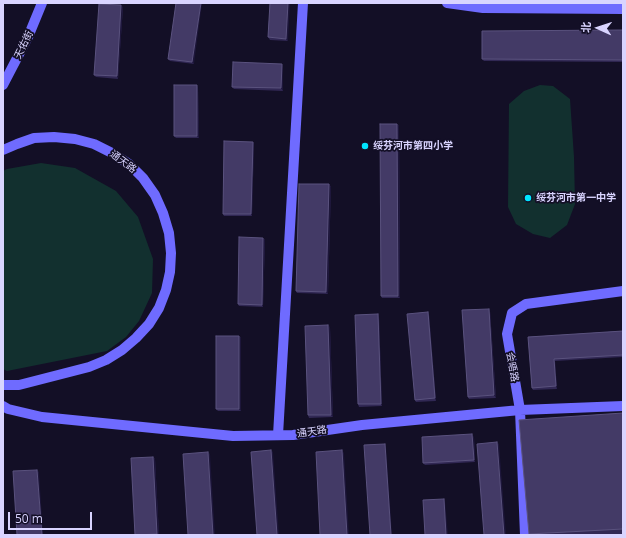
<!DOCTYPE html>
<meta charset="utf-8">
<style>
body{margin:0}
#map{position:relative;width:626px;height:538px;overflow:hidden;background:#130f26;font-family:"Open Sans","Noto Sans SC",sans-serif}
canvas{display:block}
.frame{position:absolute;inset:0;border:4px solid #d9d4ff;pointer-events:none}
.north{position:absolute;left:578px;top:8px;width:40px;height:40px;-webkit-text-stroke:3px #130f26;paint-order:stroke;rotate:273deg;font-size:11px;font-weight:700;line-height:16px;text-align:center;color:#d9d4ff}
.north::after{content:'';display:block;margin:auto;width:14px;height:18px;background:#d9d4ff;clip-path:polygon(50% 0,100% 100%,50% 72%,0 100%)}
.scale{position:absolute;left:8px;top:512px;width:84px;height:18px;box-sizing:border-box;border:2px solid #d9d4ff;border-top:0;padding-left:5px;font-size:12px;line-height:14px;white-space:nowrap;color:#d9d4ff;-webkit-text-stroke:3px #130f26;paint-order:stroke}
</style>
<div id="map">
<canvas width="626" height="538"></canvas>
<div class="frame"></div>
<div class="north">北</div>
<div class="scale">50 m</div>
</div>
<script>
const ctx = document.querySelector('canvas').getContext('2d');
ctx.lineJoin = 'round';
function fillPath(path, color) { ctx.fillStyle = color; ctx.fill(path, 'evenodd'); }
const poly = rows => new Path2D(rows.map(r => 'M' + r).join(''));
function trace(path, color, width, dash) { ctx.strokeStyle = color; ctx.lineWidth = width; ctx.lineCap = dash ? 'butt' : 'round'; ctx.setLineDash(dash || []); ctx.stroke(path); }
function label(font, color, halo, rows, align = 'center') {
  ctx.font = font + ' "Open Sans","Noto Sans SC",sans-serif'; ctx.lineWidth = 3.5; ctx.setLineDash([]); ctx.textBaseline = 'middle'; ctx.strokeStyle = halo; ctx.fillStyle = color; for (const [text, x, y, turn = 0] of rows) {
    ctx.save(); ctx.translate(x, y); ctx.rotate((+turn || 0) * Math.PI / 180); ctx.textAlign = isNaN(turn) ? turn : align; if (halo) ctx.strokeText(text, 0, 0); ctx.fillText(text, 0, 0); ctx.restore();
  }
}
const green = poly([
 [540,85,553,86,570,99,574,157,575,204,567,225,550,238,533,234,516,224,508,207,509,104,524,91],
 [41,163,75,168,116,191,138,217,153,259,152,293,139,321,126,337,107,351,7,371,3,369,3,171,7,169]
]);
const secondary = poly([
 [447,3,483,8,623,9],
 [3,85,28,37,42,3],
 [3,150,17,144,34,138,54,137,75,139,94,144,112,153,129,164,143,178,155,195,163,213,169,233,171,253,170,272,166,290,159,308,149,324,136,338,122,350,106,360,89,367,19,385,3,385],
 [3,406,8,409,42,417,233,436,293,435,362,425,520,410,623,406],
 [278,435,303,3],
 [525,535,520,410,507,334,512,313,526,304,623,291]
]);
const wall = poly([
 [176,3,194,64,170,61,168,59],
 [270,3,288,41,270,40,268,37],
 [123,7,118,79,96,77,94,75],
 [623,30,623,62,484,61,482,59],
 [283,66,283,91,234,89,232,87],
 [198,87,199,138,176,138,174,136],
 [397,124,399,126,400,298,382,298,381,296],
 [253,142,254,144,252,216,224,216,223,214],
 [329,184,331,187,328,294,297,293,296,291],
 [263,238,265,240,263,307,239,306,238,304],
 [490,311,496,398,469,399,468,397],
 [429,314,436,401,416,402,415,400],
 [379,316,382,406,359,407,358,404],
 [330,327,333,417,309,418,308,415],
 [623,331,623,357,555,361,557,389,533,390,532,388,528,337],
 [239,336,241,338,241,411,218,411,216,409],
 [623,413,623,535,530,535,529,534],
 [474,437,475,462,425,465,423,463],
 [153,457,155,459,159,535,135,535]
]);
const shadedWall = poly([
 [201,3,202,3,194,64,192,62],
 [288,3,290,3,288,41,286,39],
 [121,5,123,7,118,79,117,76],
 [282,64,283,66,283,91,281,88],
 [197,85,198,87,199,138,197,136],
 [397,124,399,126,400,298,398,296],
 [253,142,254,144,252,216,251,214],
 [329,184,331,187,328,294,326,292],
 [263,238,265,240,263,307,262,305],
 [489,309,490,311,496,398,494,395],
 [428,312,429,314,436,401,435,398],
 [378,314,379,316,382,406,381,404],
 [328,325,330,327,333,417,331,415],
 [239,336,241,338,241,411,239,409],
 [554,359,555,361,557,389,556,386],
 [472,434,474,437,475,462,474,460],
 [497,442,499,444,506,535,504,535],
 [385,444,386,446,392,535,391,535],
 [271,450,273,452,279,535,277,535],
 [342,450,344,453,349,535,347,535],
 [208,452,210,454,215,535,213,535],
 [153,457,155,459,159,535,157,534],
 [37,470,39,472,43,535,42,535],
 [444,499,445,501,448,535,446,535]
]);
const building = poly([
 [176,3,201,3,192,62,168,59,176,3],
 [270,3,288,3,286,39,268,37,270,3],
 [99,4,121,5,117,76,94,75,99,4],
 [623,30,623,60,482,59,482,31,623,30],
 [233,62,282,64,281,88,232,87,233,62],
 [174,85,197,85,197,136,174,136,174,85],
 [380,124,397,124,398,296,381,296,380,124],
 [224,141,253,142,251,214,223,214,224,141],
 [299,184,329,184,326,292,296,291,299,184],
 [239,237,263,238,262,305,238,304,239,237],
 [489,309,494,395,468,397,462,310,489,309],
 [428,312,435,398,415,400,407,314,428,312],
 [378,314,381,404,358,404,355,315,378,314],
 [328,325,331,415,308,415,305,326,328,325],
 [623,331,623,355,554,359,556,386,532,388,528,337,623,331],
 [216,336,239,336,239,409,216,409,216,336],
 [623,413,623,529,529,534,519,420,623,413],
 [472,434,474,460,423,463,422,437,472,434],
 [497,442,504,535,484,535,477,444,497,442],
 [385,444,391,535,370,535,364,445,385,444],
 [271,450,277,535,257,535,251,452,271,450],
 [342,450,347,535,320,535,316,452,342,450],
 [208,452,213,535,188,535,183,454,208,452],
 [153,457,157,534,135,535,131,458,153,457],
 [37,470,42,535,17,535,13,471,37,470],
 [444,499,446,535,425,535,423,500,444,499]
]);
const markers = [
 [365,146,4,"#00e5ff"],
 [528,198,4,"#00e5ff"]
];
const streetNames = [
 ["天佑街",24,45,-64],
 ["通天路",123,162,37],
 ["会晤路",512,367,80],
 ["通天路",312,432,-8]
];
const poiNames = [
 ["绥芬河市第四小学",373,146],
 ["绥芬河市第一中学",536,198]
];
fillPath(green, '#12302f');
trace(secondary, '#6f6bff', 10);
fillPath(wall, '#312854');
fillPath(shadedWall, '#1d163a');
fillPath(building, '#433a66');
trace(building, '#5a527e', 1);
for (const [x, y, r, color] of markers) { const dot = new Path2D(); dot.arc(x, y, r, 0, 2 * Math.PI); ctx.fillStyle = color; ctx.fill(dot); trace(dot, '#130f26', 1.5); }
label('10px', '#d9d4ff', '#130f26', streetNames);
label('bold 10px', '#d9d4ff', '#130f26', poiNames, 'left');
</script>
